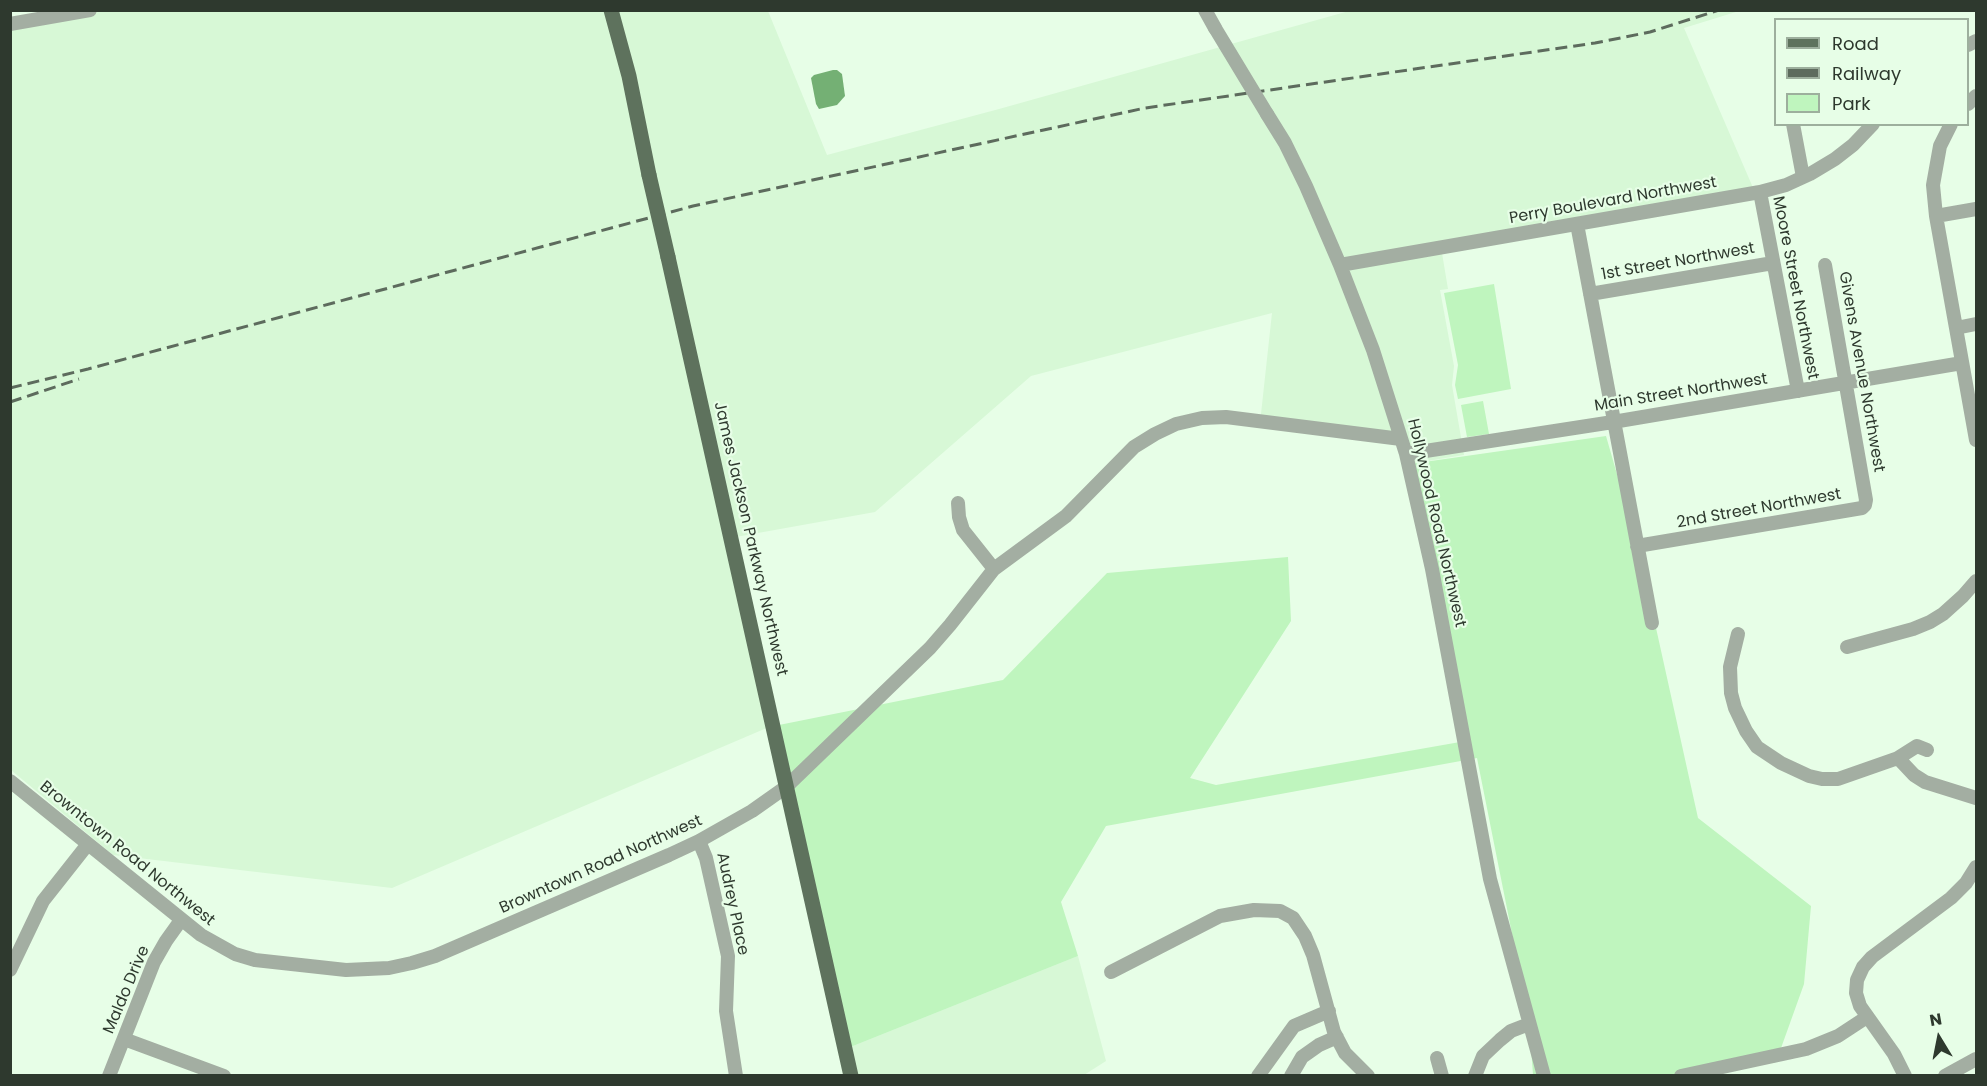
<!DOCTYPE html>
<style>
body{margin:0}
#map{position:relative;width:1987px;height:1086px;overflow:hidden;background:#e7fee7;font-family:Poppins,sans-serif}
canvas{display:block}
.frame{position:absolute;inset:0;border:12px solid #2e392e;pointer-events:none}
.legend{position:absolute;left:1774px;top:18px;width:195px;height:108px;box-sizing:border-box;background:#e7fee7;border:2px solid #9daf9d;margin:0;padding:8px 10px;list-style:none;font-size:18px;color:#2e392e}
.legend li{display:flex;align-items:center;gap:12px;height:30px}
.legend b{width:30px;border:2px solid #9daf9d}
.north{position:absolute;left:1909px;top:1008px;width:60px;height:60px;-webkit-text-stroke:4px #e7fee7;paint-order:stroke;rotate:350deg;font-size:16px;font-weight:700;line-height:24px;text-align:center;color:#2e392e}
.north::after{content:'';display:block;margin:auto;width:21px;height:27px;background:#2e392e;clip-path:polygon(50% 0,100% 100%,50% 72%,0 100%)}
</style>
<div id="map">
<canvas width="1987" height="1086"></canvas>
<div class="frame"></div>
<ul class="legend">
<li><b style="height:8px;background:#5e725d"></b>Road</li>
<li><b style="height:8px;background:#5d6b5d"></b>Railway</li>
<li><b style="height:16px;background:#bff5be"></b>Park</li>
</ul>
<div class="north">N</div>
</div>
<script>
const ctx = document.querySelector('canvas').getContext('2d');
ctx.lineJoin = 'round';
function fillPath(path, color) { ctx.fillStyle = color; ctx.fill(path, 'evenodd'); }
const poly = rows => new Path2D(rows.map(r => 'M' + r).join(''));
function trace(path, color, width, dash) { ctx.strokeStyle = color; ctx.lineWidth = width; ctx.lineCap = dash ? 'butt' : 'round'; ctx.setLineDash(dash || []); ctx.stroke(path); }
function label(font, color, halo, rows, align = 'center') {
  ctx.font = font + ' Poppins,sans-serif'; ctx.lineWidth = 4.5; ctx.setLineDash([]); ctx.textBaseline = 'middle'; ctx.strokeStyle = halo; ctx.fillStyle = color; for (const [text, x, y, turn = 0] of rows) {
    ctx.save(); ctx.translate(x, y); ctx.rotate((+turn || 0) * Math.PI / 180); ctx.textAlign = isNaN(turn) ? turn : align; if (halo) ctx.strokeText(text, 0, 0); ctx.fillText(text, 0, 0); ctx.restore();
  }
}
const built = poly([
 [67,10,768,11,827,155,999,109,1349,11,1739,11,1684,28,1754,190,1440,241,1448,289,1440,290,1454,366,1452,385,1464,455,1403,465,1399,444,1260,423,1272,313,1031,376,875,512,730,538,769,727,392,888,113,855,11,770,11,20],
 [1078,956,1106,1061,1084,1075,847,1076,843,1050]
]);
const green = poly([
 [1494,284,1511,389,1458,399,1455,385,1458,365,1444,293],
 [1483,401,1489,434,1467,437,1461,405],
 [1606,436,1639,551,1698,818,1811,906,1804,984,1776,1062,1707,1075,1533,1075,1529,1019,1477,758,1106,826,1061,902,1078,956,843,1050,769,727,1003,680,1107,573,1288,557,1291,621,1190,778,1216,785,1460,742,1460,730,1403,465]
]);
const water = poly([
 [833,70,837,70,842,74,845,96,837,105,819,109,816,104,811,78,814,75]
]);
const minor = poly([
 [1205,10,1215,28],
 [10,24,90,10],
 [1968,45,1976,41],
 [1968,104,1976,96],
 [1267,114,1285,143,1306,186,1340,265,1373,350,1406,454,1432,569,1490,879,1544,1076],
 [1793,124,1803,177],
 [1951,124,1940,146,1933,185,1936,216,1976,440],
 [1760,192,1798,391],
 [1936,216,1976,209],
 [1577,224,1652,623],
 [1340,265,1760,192,1786,185,1810,174,1835,159,1853,145,1873,124],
 [1590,294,1773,263],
 [1956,328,1976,324],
 [1406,454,1613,422,1962,363],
 [958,503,959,517,963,530,994,569],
 [1637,546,1862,508,1865,505,1866,500,1825,265],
 [1738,634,1730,667,1731,693,1735,708,1746,731,1757,747,1781,763,1809,776,1822,779,1838,779,1898,758,1917,746,1927,750],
 [1847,647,1913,629,1930,622,1943,614,1963,596,1976,581],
 [1898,758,1914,775,1925,782,1976,798],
 [10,781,201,935,235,954,255,960,346,970,389,968,412,963,435,956,669,855,699,841,752,811,786,787,930,648,950,625,994,569,1066,516,1134,447,1155,434,1176,424,1202,418,1226,417,1401,439],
 [699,841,706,858,728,956,726,1011,736,1076],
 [10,970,43,901,88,844],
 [1111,972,1220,916,1254,910,1280,911,1293,918,1305,936,1313,955,1334,1032,1345,1053,1368,1076],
 [124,1039,224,1076],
 [1437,1058,1442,1076],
 [109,1076,154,962,166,941,181,920],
 [1258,1076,1294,1026,1329,1011],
 [1291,1076,1302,1057,1319,1045,1337,1037],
 [1475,1076,1483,1056,1500,1040,1511,1031,1529,1024],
 [1681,1076,1806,1049,1838,1036,1867,1017],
 [1905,1076,1894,1054,1860,1006,1856,993,1857,980,1863,967,1872,957,1951,898,1966,883,1976,867],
 [1945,1076,1976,1059]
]);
const major = poly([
 [611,10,629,76,649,175],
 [668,257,851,1076]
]);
const rail = poly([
 [10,388,88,369,693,206,1145,108,1595,43,1650,32,1719,10],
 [10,402,79,379]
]);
const minorBridge = poly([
 [1215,28,1267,114]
]);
const majorBridge = poly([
 [649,175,668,257]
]);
const streetNames = [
 ["Perry Boulevard Northwest",1613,201,-10],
 ["1st Street Northwest",1678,262,-10],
 ["Moore Street Northwest",1795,288,79],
 ["Givens Avenue Northwest",1861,372,80],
 ["Main Street Northwest",1681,393,-9],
 ["2nd Street Northwest",1759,509,-10],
 ["Hollywood Road Northwest",1436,523,77],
 ["James Jackson Parkway Northwest",750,539,77],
 ["Browntown Road Northwest",127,854,39],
 ["Browntown Road Northwest",601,865,-24],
 ["Audrey Place",732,904,78],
 ["Maldo Drive",127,990,-67]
];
fillPath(built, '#d7f8d6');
fillPath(green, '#bff5be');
fillPath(water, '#74b074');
trace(minor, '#a3aea2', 14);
trace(major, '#5e725d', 15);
trace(rail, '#5d6b5d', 3, [12, 6]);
trace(minorBridge, '#a3aea2', 14);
trace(majorBridge, '#5e725d', 15);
label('16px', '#2e392e', '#e7fee7', streetNames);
</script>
